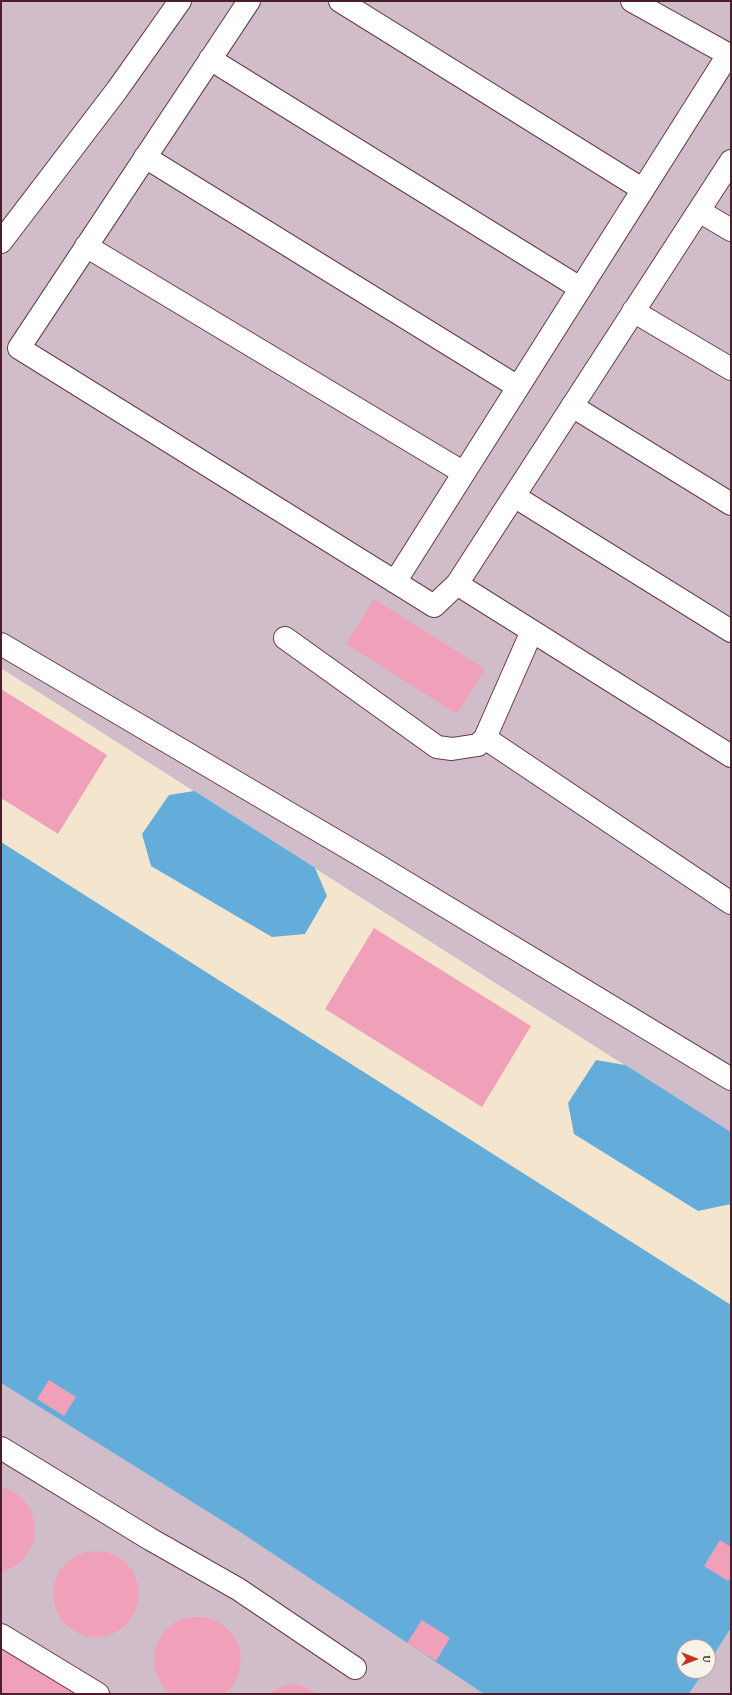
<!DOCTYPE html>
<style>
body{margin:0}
#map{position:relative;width:732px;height:1695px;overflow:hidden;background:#f4e5ce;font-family:"Gentium Book Plus",serif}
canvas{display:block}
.frame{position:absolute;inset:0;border:2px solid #4a1f2b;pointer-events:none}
.north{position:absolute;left:676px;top:1639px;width:40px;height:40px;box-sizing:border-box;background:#f7f3e8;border:1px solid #b29e9c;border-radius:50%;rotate:90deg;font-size:11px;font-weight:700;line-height:16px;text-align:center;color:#4a1f2b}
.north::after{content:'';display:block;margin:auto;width:14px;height:18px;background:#c8321e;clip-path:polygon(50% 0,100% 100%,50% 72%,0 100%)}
</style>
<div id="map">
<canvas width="732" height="1695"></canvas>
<div class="frame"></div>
<div class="north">U</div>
</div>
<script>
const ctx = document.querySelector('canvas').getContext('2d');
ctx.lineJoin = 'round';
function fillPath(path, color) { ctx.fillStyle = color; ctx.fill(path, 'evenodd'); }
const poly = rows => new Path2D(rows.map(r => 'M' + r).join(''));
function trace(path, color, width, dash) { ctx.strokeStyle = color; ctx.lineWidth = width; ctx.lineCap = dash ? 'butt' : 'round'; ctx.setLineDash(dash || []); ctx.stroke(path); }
const industrial = poly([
 [1,1,731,1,731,1132,1,668],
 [1,1383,237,1530,484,1694,1,1694],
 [731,1628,731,1694,689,1694,704,1671,708,1671,708,1664]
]);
const water = poly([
 [1,668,731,1132,731,1628,708,1664,708,1647,684,1647,684,1671,704,1671,689,1694,484,1694,237,1530,1,1383]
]);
const pier = poly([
 [1,668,194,791,169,795,142,834,151,866,272,937,305,934,327,896,315,868,625,1065,596,1060,568,1103,574,1134,698,1211,731,1204,731,1305,1,842]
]);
const building = poly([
 [374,599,485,669,457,714,346,644],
 [1,689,107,755,58,834,1,798],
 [374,928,531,1026,482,1107,325,1009],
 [49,1380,76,1397,64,1416,37,1399],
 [1,1487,13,1491,24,1500,32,1513,35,1527,34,1541,27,1554,18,1565,1,1572],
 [720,1540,731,1547,731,1576,728,1581,704,1566],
 '53 1594a43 43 0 1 1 86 0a43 43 0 1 1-86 0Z',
 [191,1617,205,1617,219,1622,230,1631,238,1643,241,1658,239,1672,234,1685,224,1694,170,1694,161,1684,155,1671,154,1657,157,1643,165,1630,177,1621],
 [422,1620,450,1638,436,1661,407,1643],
 [1,1649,76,1694,1,1694],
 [293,1684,305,1687,317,1694,269,1694,281,1687]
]);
const minor = poly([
 [249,1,19,348,434,606,457,584,731,161],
 [340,1,642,189],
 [632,1,731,56],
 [210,59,580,288],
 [145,157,518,387],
 [699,211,731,230],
 [1,242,117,90,180,1],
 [86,246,464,473],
 [633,311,731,369],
 [572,406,731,504],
 [514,496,731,631],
 [395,582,728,55],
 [457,584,731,756],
 [285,638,437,747,452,749,478,745,485,738,532,631],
 [1,644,372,862,731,1079],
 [485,738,731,903],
 [1,1448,150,1539,238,1589,355,1668],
 [1,1635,98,1694]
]);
fillPath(industrial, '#d1bdc9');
fillPath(water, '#64addb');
fillPath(pier, '#f4e5ce');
fillPath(building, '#f0a1b9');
trace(minor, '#643d43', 24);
trace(minor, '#fff', 22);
</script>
